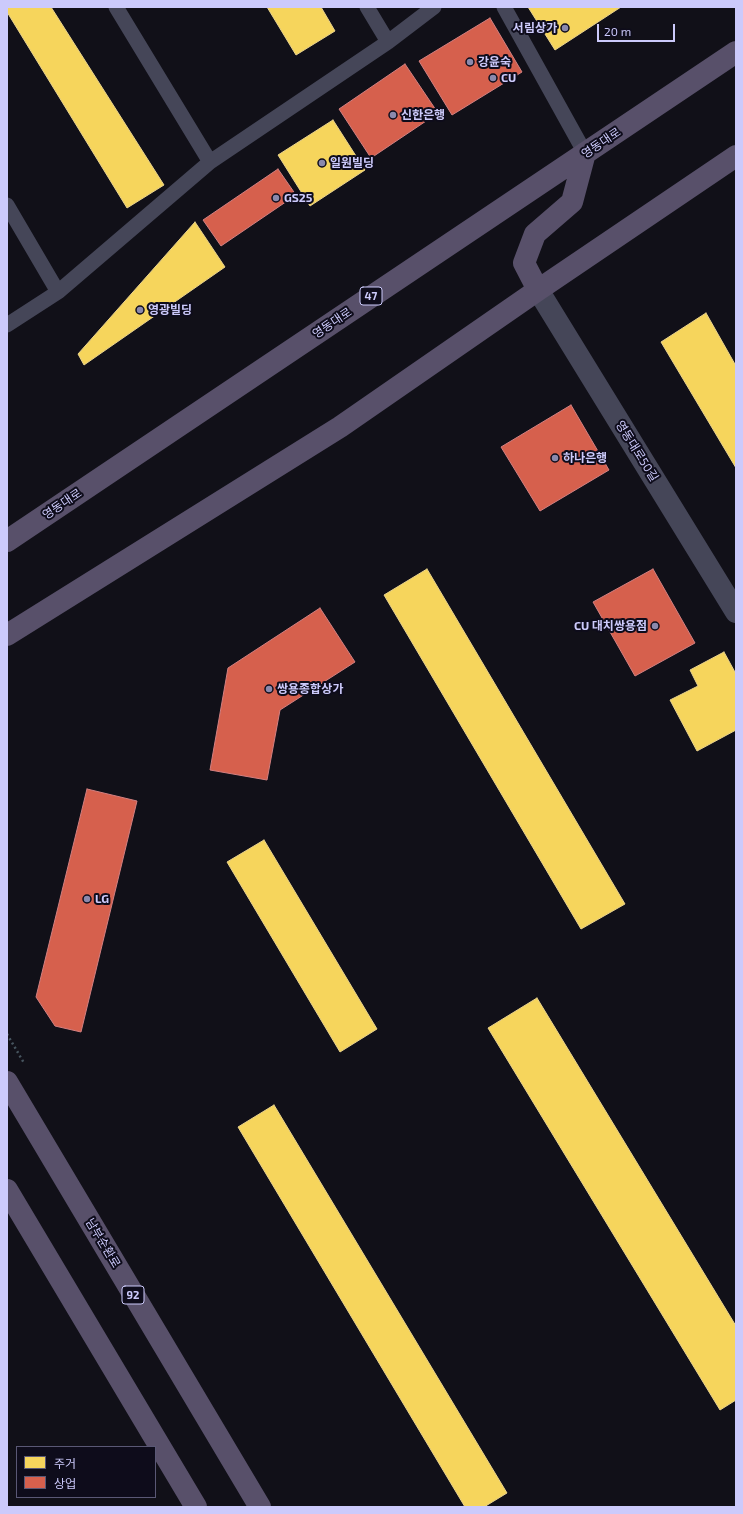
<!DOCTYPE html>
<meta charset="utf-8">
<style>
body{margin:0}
#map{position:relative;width:743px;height:1514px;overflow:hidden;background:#111018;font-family:"Exo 2","Noto Sans KR",sans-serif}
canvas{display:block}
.frame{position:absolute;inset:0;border:8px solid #cccafb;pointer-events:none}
.legend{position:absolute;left:16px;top:1446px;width:140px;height:52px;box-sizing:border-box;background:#0e0c1b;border:1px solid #5a5875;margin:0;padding:5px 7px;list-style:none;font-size:12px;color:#cccafb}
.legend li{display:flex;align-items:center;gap:8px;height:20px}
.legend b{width:20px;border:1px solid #5a5875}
.scale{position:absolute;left:597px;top:24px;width:78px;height:18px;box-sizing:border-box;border:2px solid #cccafb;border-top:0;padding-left:5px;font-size:12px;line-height:14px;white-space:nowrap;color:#cccafb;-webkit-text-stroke:3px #0e0c1b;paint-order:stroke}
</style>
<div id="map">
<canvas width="743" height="1514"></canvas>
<div class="frame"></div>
<ul class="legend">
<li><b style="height:11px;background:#f6d55c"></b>주거</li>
<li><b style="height:11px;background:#d6604d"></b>상업</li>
</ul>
<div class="scale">20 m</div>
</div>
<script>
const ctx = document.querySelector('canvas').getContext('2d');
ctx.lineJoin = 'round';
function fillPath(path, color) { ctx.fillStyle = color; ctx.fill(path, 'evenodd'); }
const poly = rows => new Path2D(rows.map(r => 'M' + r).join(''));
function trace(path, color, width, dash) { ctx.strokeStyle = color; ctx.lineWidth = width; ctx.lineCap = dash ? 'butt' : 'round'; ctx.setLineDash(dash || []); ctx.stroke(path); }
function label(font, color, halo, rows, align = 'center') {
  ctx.font = font + ' "Exo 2","Noto Sans KR",sans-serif'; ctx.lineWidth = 4; ctx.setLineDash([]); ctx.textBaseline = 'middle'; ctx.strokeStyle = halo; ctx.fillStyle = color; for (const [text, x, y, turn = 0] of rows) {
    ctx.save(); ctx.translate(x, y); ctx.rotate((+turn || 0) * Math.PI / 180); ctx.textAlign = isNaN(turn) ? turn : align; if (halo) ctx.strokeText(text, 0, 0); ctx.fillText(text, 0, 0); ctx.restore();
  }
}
const homes = poly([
 [7,7,51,7,164,185,127,208,7,12,7,7],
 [267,7,321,7,335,31,296,55,267,7],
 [528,7,621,7,555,50,528,7],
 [333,120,365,170,310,206,278,155,333,120],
 [195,222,225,267,84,365,78,354,195,222],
 [706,313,736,366,736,468,661,342,706,313],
 [427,569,625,904,581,929,384,595,427,569],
 [724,652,736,674,736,730,697,751,670,700,698,686,690,670,724,652],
 [264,840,377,1029,340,1052,227,862,264,840],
 [537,998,736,1326,736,1400,720,1410,488,1028,537,998],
 [274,1105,507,1493,484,1507,465,1507,238,1127,274,1105]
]);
const shops = poly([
 [490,18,522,72,452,115,419,61,490,18],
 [405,64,438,113,371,158,339,109,405,64],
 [278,169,296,195,221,246,203,220,278,169],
 [571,405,609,470,540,511,501,447,571,405],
 [653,569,695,643,635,676,593,602,653,569],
 [320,608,355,662,280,710,267,780,210,770,228,668,320,608],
 [87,789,137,801,81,1032,55,1026,36,997,87,789]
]);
const path = poly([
 [7,1034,24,1063]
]);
const lane = poly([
 [116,7,210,162],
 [367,7,388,42],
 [504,7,585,153],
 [7,205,58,292],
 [7,325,58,292,210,162,388,42,434,7]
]);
const street = poly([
 [538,290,736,612]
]);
const primary = poly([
 [538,290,524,263,535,234,572,202,585,153],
 [7,541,736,52],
 [7,635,340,427,538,290,736,156],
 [7,1082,260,1507],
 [7,1190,196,1507]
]);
const markers = [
 [565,28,4,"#8b89ac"],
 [470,62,4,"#8b89ac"],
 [493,78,4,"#8b89ac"],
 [393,115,4,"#8b89ac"],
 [322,163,4,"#8b89ac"],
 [276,198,4,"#8b89ac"],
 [140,310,4,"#8b89ac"],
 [555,458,4,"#8b89ac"],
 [655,626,4,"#8b89ac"],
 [269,689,4,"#8b89ac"],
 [87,899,4,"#8b89ac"]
];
const shields = [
 [371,296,22],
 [133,1295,22]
];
const shieldNames = [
 ["47",371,296],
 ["92",133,1295]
];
const poiNames = [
 ["서림상가",557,28,"right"],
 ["강윤숙",478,62],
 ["CU",501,78],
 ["신한은행",401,115],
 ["일원빌딩",330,163],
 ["GS25",284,198],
 ["영광빌딩",148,310],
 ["하나은행",563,458],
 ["CU 대치쌍용점",647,626,"right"],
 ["쌍용종합상가",277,689],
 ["LG",95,899]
];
const streetNames = [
 ["영동대로",601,143,-34],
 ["영동대로",332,323,-34],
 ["영동대로50길",637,451,58],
 ["영동대로",62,504,-34],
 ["남부순환로",103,1243,59]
];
fillPath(homes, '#f6d55c');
trace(homes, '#e9d28c', 1);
fillPath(shops, '#d6604d');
trace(shops, '#d38081', 1);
trace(path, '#47555f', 2.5, [2, 3]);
trace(lane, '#454658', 15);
trace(street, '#454658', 22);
trace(primary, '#58506a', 22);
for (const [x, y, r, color] of markers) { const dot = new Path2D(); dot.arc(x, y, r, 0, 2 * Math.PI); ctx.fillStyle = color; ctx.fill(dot); trace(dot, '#0e0c1b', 1.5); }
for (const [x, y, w] of shields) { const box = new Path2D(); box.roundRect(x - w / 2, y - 9, w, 18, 3); ctx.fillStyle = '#0e0c1b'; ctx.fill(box); trace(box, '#cccafb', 1); }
label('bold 11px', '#cccafb', null, shieldNames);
label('bold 12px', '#cccafb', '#0e0c1b', poiNames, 'left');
label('12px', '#cccafb', '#0e0c1b', streetNames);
</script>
